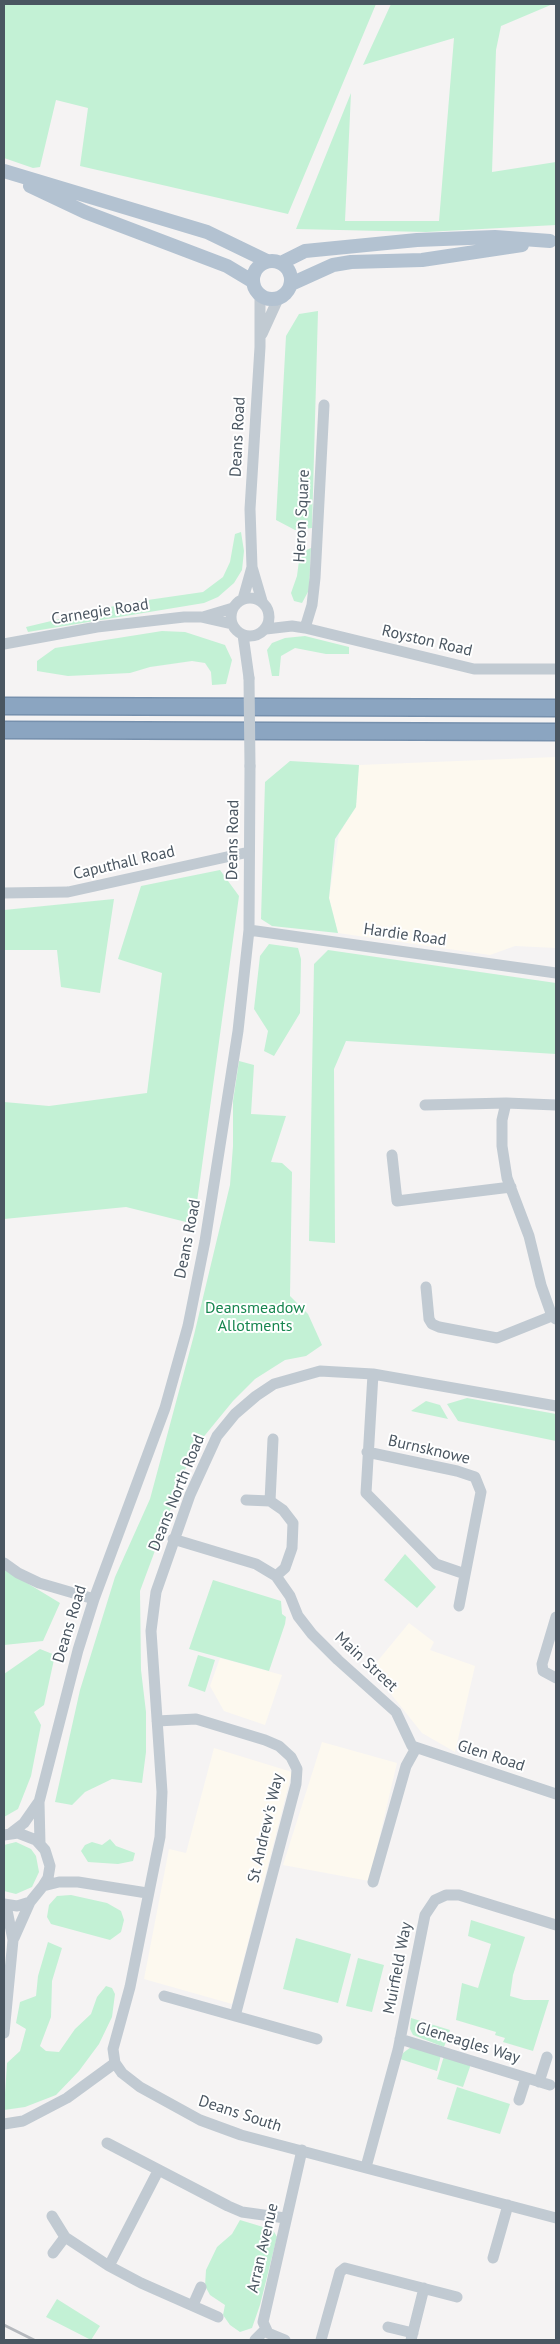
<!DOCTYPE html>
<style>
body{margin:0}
#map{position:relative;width:560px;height:2344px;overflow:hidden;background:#f5f3f3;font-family:"PT Sans",sans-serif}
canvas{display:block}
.frame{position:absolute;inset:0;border:5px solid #4a5661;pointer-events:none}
</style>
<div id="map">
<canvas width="560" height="2344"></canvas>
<div class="frame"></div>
</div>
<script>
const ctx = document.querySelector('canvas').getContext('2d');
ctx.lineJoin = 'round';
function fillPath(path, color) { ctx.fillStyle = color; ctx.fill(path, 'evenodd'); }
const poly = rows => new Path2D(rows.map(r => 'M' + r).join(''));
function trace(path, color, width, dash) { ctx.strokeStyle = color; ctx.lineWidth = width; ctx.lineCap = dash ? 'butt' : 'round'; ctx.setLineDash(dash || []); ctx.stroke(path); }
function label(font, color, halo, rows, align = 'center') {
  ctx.font = font + ' "PT Sans",sans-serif'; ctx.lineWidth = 4; ctx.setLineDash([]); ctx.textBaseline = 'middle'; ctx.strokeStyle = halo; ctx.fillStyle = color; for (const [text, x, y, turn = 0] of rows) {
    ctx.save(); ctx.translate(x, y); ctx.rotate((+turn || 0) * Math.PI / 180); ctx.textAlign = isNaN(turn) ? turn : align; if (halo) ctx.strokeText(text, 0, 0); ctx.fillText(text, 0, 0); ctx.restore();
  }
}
const commercial = poly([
 [556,757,556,948,515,946,490,955,338,933,329,898,339,834,356,806,359,765],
 [409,1623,434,1642,430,1650,475,1666,455,1752,422,1733,371,1669],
 [220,1658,282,1675,265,1725,224,1711,210,1686],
 [322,1742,397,1763,369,1881,283,1865],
 [214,1748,292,1772,232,2004,144,1979,169,1849,186,1853]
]);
const green = poly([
 [4,4,376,4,288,214,80,166,88,108,56,100,40,167,33,168,4,158],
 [391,4,553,4,501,26,496,50,492,172,556,162,556,225,426,232,296,229,351,93,345,221,439,221,454,38,363,65],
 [318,311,312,528,295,530,276,520,286,336,299,314],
 [241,532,244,551,242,570,234,583,218,597,204,603,28,632,26,627,127,603,203,592,223,577,230,562,235,534],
 [311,548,309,590,302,603,294,601,291,593,297,576,300,553],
 [162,631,185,632,225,645,232,660,226,684,212,685,211,672,205,663,192,661,150,667,130,673,68,676,37,671,37,661,55,648],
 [305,636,349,647,349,654,326,654,295,648,281,656,279,676,272,676,267,650,272,643,285,638],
 [290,761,359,765,356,807,335,839,329,898,338,933,272,926,261,919,265,782],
 [220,870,239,896,194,1224,126,1207,4,1219,4,1102,49,1106,147,1093,162,973,118,959,141,886],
 [114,899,100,993,61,987,57,950,4,950,4,910],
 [269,944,298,948,301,959,300,1013,274,1056,264,1051,268,1031,254,1009,260,956],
 [328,950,556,983,556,1054,346,1041,334,1069,335,1243,309,1241,314,964],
 [239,1061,254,1065,251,1114,286,1116,271,1162,282,1163,292,1172,290,1296,308,1314,322,1345,306,1356,285,1360,255,1379,233,1401,192,1451,140,1591,141,1670,146,1712,146,1752,142,1783,112,1779,85,1792,72,1805,55,1802,80,1690,115,1577,150,1499,194,1335,230,1185,233,1146,233,1101],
 [467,1398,556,1414,556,1441,458,1421,447,1404],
 [426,1401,440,1405,448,1419,411,1411],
 [405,1554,436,1587,417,1608,384,1580],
 [4,1569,60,1603,43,1641,4,1645],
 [213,1580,281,1601,282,1614,286,1617,285,1624,269,1671,189,1649],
 [40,1649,55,1655,44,1705,34,1712,41,1725,31,1776,18,1809,4,1817,4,1674],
 [198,1655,215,1660,205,1692,188,1686],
 [110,1839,116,1846,135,1853,133,1861,118,1864,88,1862,81,1851,85,1845,92,1842,102,1845],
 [16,1842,31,1849,36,1856,39,1872,32,1887,16,1894,4,1891,4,1845],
 [71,1895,107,1903,121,1911,124,1920,121,1932,110,1940,51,1924,47,1917,49,1905,57,1896],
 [471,1920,525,1937,513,1975,510,1996,524,2000,549,2000,533,2051,503,2042,505,2038,495,2035,496,2032,456,2020,462,1983,478,1988,491,1944,468,1936],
 [296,1938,351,1954,338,2003,283,1989],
 [48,1942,62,1948,52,1981,51,2017,40,2046,46,2051,59,2052,75,2029,91,2014,97,1997,106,1986,112,1988,115,1994,112,2017,99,2044,79,2071,56,2095,25,2107,4,2110,7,2063,20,2051,26,2029,16,2023,20,2002,36,1996,38,1976],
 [358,1958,384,1965,372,2012,346,2006],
 [411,2018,450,2030,444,2047,413,2035,410,2029],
 [411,2047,441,2055,437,2071,400,2059,403,2053],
 [444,2056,471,2064,463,2087,437,2079],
 [457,2087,510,2104,500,2134,447,2119],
 [240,2220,273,2230,277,2237,260,2305,252,2328,240,2332,230,2325,223,2315,225,2305,210,2295,205,2286,206,2270,217,2247,232,2234],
 [57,2299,100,2326,91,2340,46,2317]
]);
const minor = poly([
 [260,296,260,347,250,509,252,567,262,601],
 [262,334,278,299],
 '231 617a19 19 0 1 1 38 0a19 19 0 1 1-38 0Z',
 [243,599,252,567],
 [203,617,233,608],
 [305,628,312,605,315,578,324,405],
 [266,629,292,626,305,628,474,669,556,669],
 [243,635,249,678],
 [4,644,97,627,184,617,201,617,232,624],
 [4,893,68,892,249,852],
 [249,930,556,973],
 [506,1103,502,1120,502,1146,507,1178,529,1236,541,1285,552,1316,556,1319],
 [425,1105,506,1103,556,1105],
 [392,1155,397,1201,511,1187],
 [426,1287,429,1319,432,1324,439,1327,497,1338,552,1316],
 [373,1374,366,1493,436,1564,465,1574],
 [556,1406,373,1374,320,1371,274,1384,256,1396,235,1414,217,1436,190,1495,156,1592,151,1631,162,1792,160,1837,130,1987,113,2049,115,2063,122,2073,140,2087,200,2120,241,2135,556,2218],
 [273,1439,270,1501,283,1510,293,1523,292,1548,285,1568,276,1576],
 [367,1452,457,1471,475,1477,481,1492,459,1606],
 [246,1500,270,1501],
 [173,1539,256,1564,276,1576,290,1596,298,1616,312,1634,338,1660,396,1712,412,1746,556,1794],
 [4,1563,18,1573,39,1583,94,1599],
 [556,1617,542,1664,543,1671,556,1678],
 [157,1721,196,1719,265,1740,279,1746,291,1757,297,1769,296,1784,235,2016],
 [11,1833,24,1823,38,1803],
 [4,1835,18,1833,36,1840,45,1850,50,1866,48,1878,43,1886,30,1902,17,1906,4,1904],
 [40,1844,39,1802,78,1650,94,1599,165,1408,188,1326,205,1241,238,1031,249,930,250,766],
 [373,1882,406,1766,416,1748],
 [43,1886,59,1882,78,1882,147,1893],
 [14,1938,30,1902],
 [164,1996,317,2039],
 [4,2033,13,1940,6,1905],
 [400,2039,550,2085],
 [539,2082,547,2057],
 [519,2100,526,2078],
 [4,2124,23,2121,67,2098,115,2063],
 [107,2143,228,2206,242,2212,285,2218],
 [366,2167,398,2050,425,1915,435,1900,446,1895,459,1895,556,1925],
 [158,2171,109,2266,141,2283,218,2317],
 [52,2216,65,2237,109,2266],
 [53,2253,65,2237],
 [493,2258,508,2205],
 [193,2305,201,2287],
 [388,2327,413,2333],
 [255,2340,265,2330],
 [285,2340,268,2333,263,2322,302,2150],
 [321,2340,340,2272,345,2268,457,2297],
 [411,2340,424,2288]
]);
const major = poly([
 [4,171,207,232,267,261],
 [30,186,85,212,227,266,252,281],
 '253 280a19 19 0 1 1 38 0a19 19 0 1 1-38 0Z',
 [281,263,305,251,417,240,495,237,550,241],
 [291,284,333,265,351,262,422,260,522,245]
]);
const highway = poly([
 [4,706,556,708],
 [4,730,556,732]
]);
const rail = poly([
 [4,2325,34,2340]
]);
const minorBridge = poly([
 [249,678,250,766]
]);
const streetNames = [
 ["Deans Road",238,437,-87],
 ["Heron Square",302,516,-87],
 ["Carnegie Road",100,612,-9],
 ["Royston Road",427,641,13],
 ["Deans Road",233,840,-89],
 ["Caputhall Road",124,863,-13],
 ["Hardie Road",405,935,8],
 ["Deans Road",188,1239,-79],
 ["Burnsknowe",429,1450,13],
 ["Deans North Road",177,1493,-68],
 ["Deans Road",70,1624,-73],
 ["Main Street",366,1662,43],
 ["Glen Road",491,1756,18],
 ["St Andrew's Way",266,1828,-77],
 ["Muirfield Way",398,1968,-79],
 ["Gleneagles Way",468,2043,17],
 ["Deans South",240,2114,18],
 ["Arran Avenue",263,2248,-77]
];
const parkNames = [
 ["Deansmeadow",255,1308],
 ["Allotments",255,1326]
];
fillPath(commercial, '#fdf9ef');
fillPath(green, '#c3f1d5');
trace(highway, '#7690ad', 19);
trace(minor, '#c1cad2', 11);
trace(major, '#b3c2d1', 14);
trace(highway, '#8ba5c1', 16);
trace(rail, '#b5b8bd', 3);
trace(minorBridge, '#c1cad2', 11);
label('16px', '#4a5661', '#fff', streetNames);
label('16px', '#17864f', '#fff', parkNames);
</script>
